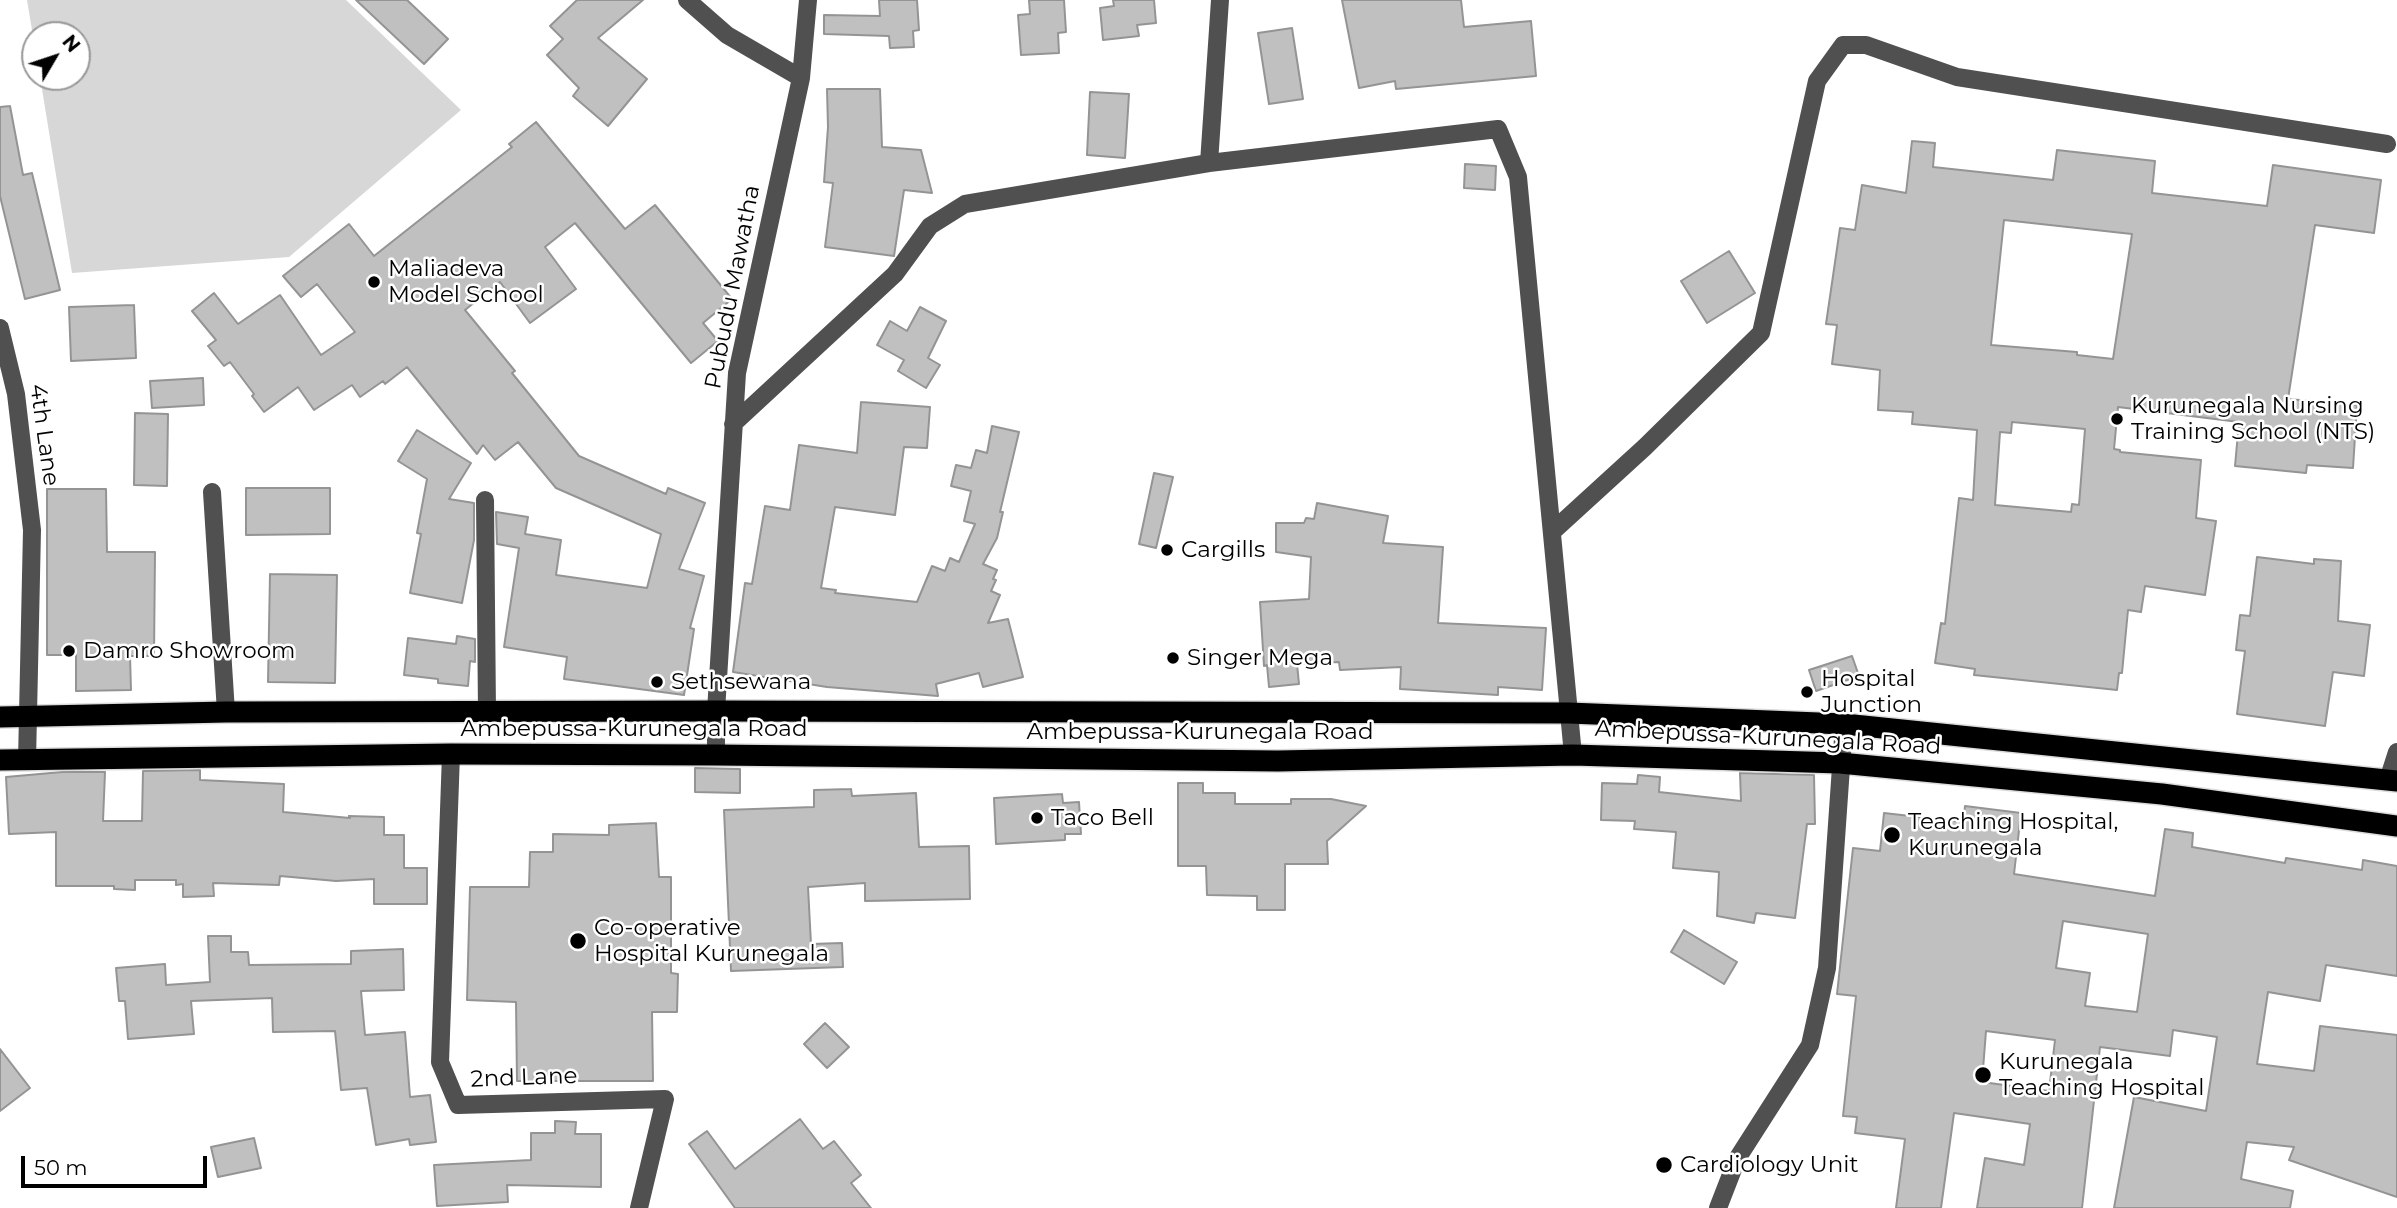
<!DOCTYPE html>
<style>
body{margin:0}
#map{position:relative;width:2397px;height:1208px;overflow:hidden;background:#fff;font-family:Montserrat,sans-serif}
canvas{display:block}
.north{position:absolute;left:21px;top:21px;width:70px;height:70px;box-sizing:border-box;background:#fff;border:2px solid #999;border-radius:50%;rotate:51deg;font-size:19px;font-weight:700;line-height:28px;text-align:center;color:#000}
.north::after{content:'';display:block;margin:auto;width:24px;height:32px;background:#000;clip-path:polygon(50% 0,100% 100%,50% 72%,0 100%)}
.scale{position:absolute;left:21px;top:1156px;width:186px;height:32px;box-sizing:border-box;border:4px solid #000;border-top:0;padding-left:9px;font-size:21px;line-height:24px;white-space:nowrap;color:#000;-webkit-text-stroke:5px #fff;paint-order:stroke}
</style>
<div id="map">
<canvas width="2397" height="1208"></canvas>
<div class="north">N</div>
<div class="scale">50 m</div>
</div>
<script>
const ctx = document.querySelector('canvas').getContext('2d');
ctx.lineJoin = 'round';
function fillPath(path, color) { ctx.fillStyle = color; ctx.fill(path, 'evenodd'); }
const poly = rows => new Path2D(rows.map(r => 'M' + r).join(''));
function trace(path, color, width, dash) { ctx.strokeStyle = color; ctx.lineWidth = width; ctx.lineCap = dash ? 'butt' : 'round'; ctx.setLineDash(dash || []); ctx.stroke(path); }
function label(font, color, halo, rows, align = 'center') {
  ctx.font = font + ' Montserrat,sans-serif'; ctx.lineWidth = 5; ctx.setLineDash([]); ctx.textBaseline = 'middle'; ctx.strokeStyle = halo; ctx.fillStyle = color; for (const [text, x, y, turn = 0] of rows) {
    ctx.save(); ctx.translate(x, y); ctx.rotate((+turn || 0) * Math.PI / 180); ctx.textAlign = isNaN(turn) ? turn : align; if (halo) ctx.strokeText(text, 0, 0); ctx.fillText(text, 0, 0); ctx.restore();
  }
}
const green = poly([
 [27,0,346,0,461,110,289,257,72,273,40,77,77,77,77,35,35,35,35,48]
]);
const building = poly([
 [356,0,407,0,448,39,424,64,356,0],
 [577,0,643,0,598,38,647,79,608,126,573,96,579,88,547,55,563,39,550,26,577,0],
 [879,0,917,0,919,30,913,31,914,47,890,48,889,36,824,34,824,15,880,16,879,0],
 [1029,0,1064,0,1066,32,1058,33,1059,53,1021,55,1018,15,1030,14,1029,0],
 [1113,0,1154,0,1156,23,1137,25,1139,36,1103,40,1100,8,1114,6,1113,0],
 [1342,0,1461,0,1464,27,1531,21,1536,76,1396,89,1395,81,1359,88,1342,0],
 [1292,28,1303,99,1269,104,1258,33,1292,28],
 [827,89,880,89,882,147,921,150,932,193,904,190,894,256,825,247,833,183,824,182,828,127,827,89],
 [1090,92,1129,94,1125,158,1087,155,1090,92],
 [10,106,23,175,32,173,60,290,25,299,0,196,0,107,10,106],
 [536,122,625,229,655,205,732,299,703,323,718,341,691,363,575,223,545,247,576,289,530,323,500,282,465,310,515,371,512,373,579,456,666,494,668,488,705,503,679,569,704,576,690,628,694,629,684,695,564,679,567,657,504,647,519,548,497,544,496,512,528,517,525,534,561,540,556,575,647,588,661,534,556,488,518,442,495,460,483,445,477,454,407,367,385,384,383,381,360,397,352,385,314,410,298,387,264,412,252,396,254,394,230,362,224,366,208,346,216,340,192,311,214,293,238,324,280,295,321,355,355,332,317,284,301,297,283,276,349,224,374,256,512,147,509,144,536,122],
 [1912,141,1935,143,1933,167,2053,180,2057,150,2155,161,2152,193,2267,206,2273,165,2381,180,2374,233,2315,225,2288,399,2357,405,2353,468,2307,465,2306,473,2235,466,2239,422,2118,407,2114,449,2120,450,2120,452,2201,460,2196,518,2216,521,2205,595,2145,586,2141,612,2128,610,2122,673,2119,673,2117,690,1974,675,1975,669,1935,663,1941,623,1945,624,1959,498,1973,500,1977,430,1912,424,1913,412,1878,410,1880,370,1832,364,1837,325,1826,324,1840,228,1855,230,1862,185,1906,193,1912,141],
 [2004,220,2132,234,2113,359,2077,355,2077,352,1991,345,2004,220],
 [2012,422,2085,429,2079,505,2072,504,2071,512,1995,505,2000,432,2011,433,2012,422],
 [1465,164,1496,166,1495,190,1464,188,1465,164],
 [1729,251,1755,293,1707,323,1681,281,1729,251],
 [134,305,136,358,71,361,69,307,134,305],
 [920,307,946,321,928,358,940,365,926,388,898,371,904,360,877,345,890,321,907,331,920,307],
 [203,378,204,405,152,408,150,381,203,378],
 [861,402,930,407,927,448,904,447,895,515,835,507,821,588,836,590,835,593,917,602,932,566,945,571,950,558,959,562,975,524,964,521,971,491,951,486,956,465,971,468,976,450,987,453,992,426,1019,432,1000,512,1003,512,997,538,983,564,997,570,993,579,996,580,991,591,1000,595,988,623,1008,619,1023,677,983,687,979,673,936,684,938,696,827,687,733,672,745,583,752,584,765,506,790,510,799,445,857,453,861,402],
 [135,413,168,414,167,486,134,485,135,413],
 [417,430,471,463,449,499,474,503,474,540,462,603,410,593,421,534,417,533,427,479,398,461,417,430],
 [1154,473,1173,477,1156,548,1139,544,1154,473],
 [246,488,330,488,330,534,246,535,246,488],
 [47,489,106,489,107,552,155,552,154,656,130,656,131,690,76,691,76,655,47,655,47,489],
 [1317,503,1388,516,1383,543,1443,547,1438,623,1546,628,1542,690,1498,687,1498,695,1400,689,1401,667,1340,670,1339,662,1297,664,1299,684,1269,687,1267,665,1264,666,1260,602,1309,599,1311,557,1276,552,1276,523,1304,523,1306,518,1314,519,1317,503],
 [2257,557,2314,564,2314,559,2341,561,2338,621,2370,625,2364,676,2333,672,2325,726,2237,714,2245,651,2236,650,2240,615,2250,616,2257,557],
 [270,574,337,575,335,683,268,682,270,574],
 [457,636,475,639,475,662,470,661,468,686,438,683,438,679,404,675,408,638,456,644,457,636],
 [1852,656,1859,676,1816,691,1809,670,1852,656],
 [695,768,740,769,740,793,695,792,695,768],
 [200,770,200,780,284,784,283,812,350,818,349,816,384,817,384,835,404,835,404,868,427,868,427,904,374,904,374,879,336,881,280,876,279,885,213,883,214,896,183,897,183,884,176,885,176,880,135,880,135,890,114,889,114,886,56,886,56,832,9,834,6,777,62,772,105,772,103,821,142,821,143,771,200,770],
 [1740,773,1814,775,1815,824,1807,824,1795,918,1756,913,1754,923,1717,916,1719,872,1673,868,1676,832,1634,829,1635,821,1601,820,1602,783,1637,784,1638,775,1660,777,1659,792,1741,801,1740,773],
 [1178,783,1203,783,1203,793,1235,793,1235,804,1291,804,1291,799,1331,799,1366,806,1327,841,1328,864,1285,864,1285,910,1257,910,1257,896,1207,895,1206,866,1178,866,1178,783],
 [851,789,852,796,916,793,919,847,969,846,970,899,865,901,865,883,808,887,811,944,842,943,843,967,731,971,724,810,814,807,814,790,851,789],
 [1062,794,1063,803,1079,802,1081,834,1065,834,1065,840,996,844,994,798,1062,794],
 [1965,806,2021,813,2014,874,2155,896,2165,829,2193,833,2192,847,2285,863,2286,858,2362,870,2363,860,2397,866,2397,976,2326,965,2320,1001,2268,992,2257,1064,2314,1071,2320,1026,2397,1035,2397,1197,2289,1160,2294,1147,2247,1142,2241,1179,2293,1191,2290,1208,2114,1208,2134,1097,2206,1111,2217,1037,2173,1030,2170,1056,2100,1047,2082,1208,1977,1208,1985,1158,2024,1165,2030,1124,1954,1113,1941,1208,1896,1208,1905,1139,1855,1133,1857,1117,1843,1116,1856,996,1837,994,1853,848,1880,851,1884,813,1963,822,1965,806],
 [2063,921,2148,934,2137,1012,2085,1006,2090,973,2056,968,2063,921],
 [1986,1031,2055,1040,2049,1091,1982,1082,1986,1031],
 [656,823,659,877,671,877,671,973,678,974,677,1012,652,1012,653,1081,517,1081,516,1002,467,1000,470,887,529,887,530,852,553,852,553,834,609,835,609,825,656,823],
 [1684,930,1737,962,1724,984,1671,952,1684,930],
 [208,936,231,936,231,952,248,952,249,965,351,964,351,951,403,949,404,990,361,991,365,1035,405,1032,410,1097,430,1095,436,1142,410,1145,409,1139,376,1145,367,1088,341,1090,335,1031,273,1032,272,998,191,1001,194,1034,128,1039,125,1001,119,1001,116,968,165,964,166,985,210,982,208,936],
 [825,1023,849,1047,827,1068,804,1044,825,1023],
 [0,1049,30,1088,0,1111,0,1049],
 [800,1119,823,1149,834,1141,861,1175,851,1183,871,1208,735,1208,689,1144,707,1131,735,1169,800,1119],
 [555,1121,576,1122,575,1134,601,1134,601,1187,507,1185,508,1202,437,1206,434,1165,531,1160,531,1133,555,1133,555,1121],
 [254,1138,261,1168,218,1177,211,1147,254,1138]
]);
const minor = poly([
 [687,0,727,35,801,78],
 [1209,163,1220,0],
 [0,328,16,394,32,530,27,761],
 [733,424,895,274,930,226,965,204,1209,163,1498,129,1518,177,1573,755],
 [212,492,226,712],
 [485,500,487,712],
 [1553,531,1645,447,1761,333,1817,81,1843,45,1866,45,1957,77,2387,144],
 [451,754,440,1062,458,1105,665,1099,639,1208],
 [716,755,716,711,737,373,801,78,808,0],
 [2388,780,2397,752],
 [1718,1208,1737,1159,1810,1045,1827,968,1844,724]
]);
const highway = poly([
 [0,717,226,712,716,711,1569,713,1844,724,2397,781],
 [0,760,451,754,716,755,1278,761,1573,755,1840,763,2162,794,2397,826]
]);
const markers = [
 [374,282,7,"#000"],
 [2117,419,7,"#000"],
 [1167,550,7,"#000"],
 [69,651,7,"#000"],
 [1173,658,7,"#000"],
 [657,682,7,"#000"],
 [1807,692,7,"#000"],
 [1037,818,7,"#000"],
 [1892,835,9,"#000"],
 [578,941,9,"#000"],
 [1983,1075,9,"#000"],
 [1664,1165,9,"#000"]
];
const poiNames = [
 ["Maliadeva",388,269],
 ["Model School",388,295],
 ["Kurunegala Nursing",2131,406],
 ["Training School (NTS)",2131,432],
 ["Cargills",1181,550],
 ["Damro Showroom",83,651],
 ["Singer Mega",1187,658],
 ["Hospital",1821,679],
 ["Junction",1821,705],
 ["Sethsewana",671,682],
 ["Taco Bell",1051,818],
 ["Teaching Hospital,",1908,822],
 ["Kurunegala",1908,848],
 ["Co-operative",594,928],
 ["Hospital Kurunegala",594,954],
 ["Kurunegala",1999,1062],
 ["Teaching Hospital",1999,1088],
 ["Cardiology Unit",1680,1165]
];
const streetNames = [
 ["Pubudu Mawatha",733,287,-79],
 ["4th Lane",44,435,82],
 ["Ambepussa-Kurunegala Road",634,729],
 ["Ambepussa-Kurunegala Road",1200,732],
 ["Ambepussa-Kurunegala Road",1768,738,3],
 ["2nd Lane",524,1078,-2]
];
fillPath(green, '#d7d7d7');
fillPath(building, '#c0c0c0');
trace(building, '#949494', 2);
trace(highway, '#dbdbdb', 24);
trace(minor, '#505050', 18);
trace(highway, '#000', 21);
for (const [x, y, r, color] of markers) { const dot = new Path2D(); dot.arc(x, y, r, 0, 2 * Math.PI); ctx.fillStyle = color; ctx.fill(dot); trace(dot, '#fff', 2.5); }
label('23px', '#000', '#fff', poiNames, 'left');
label('23px', '#000', '#fff', streetNames);
</script>
